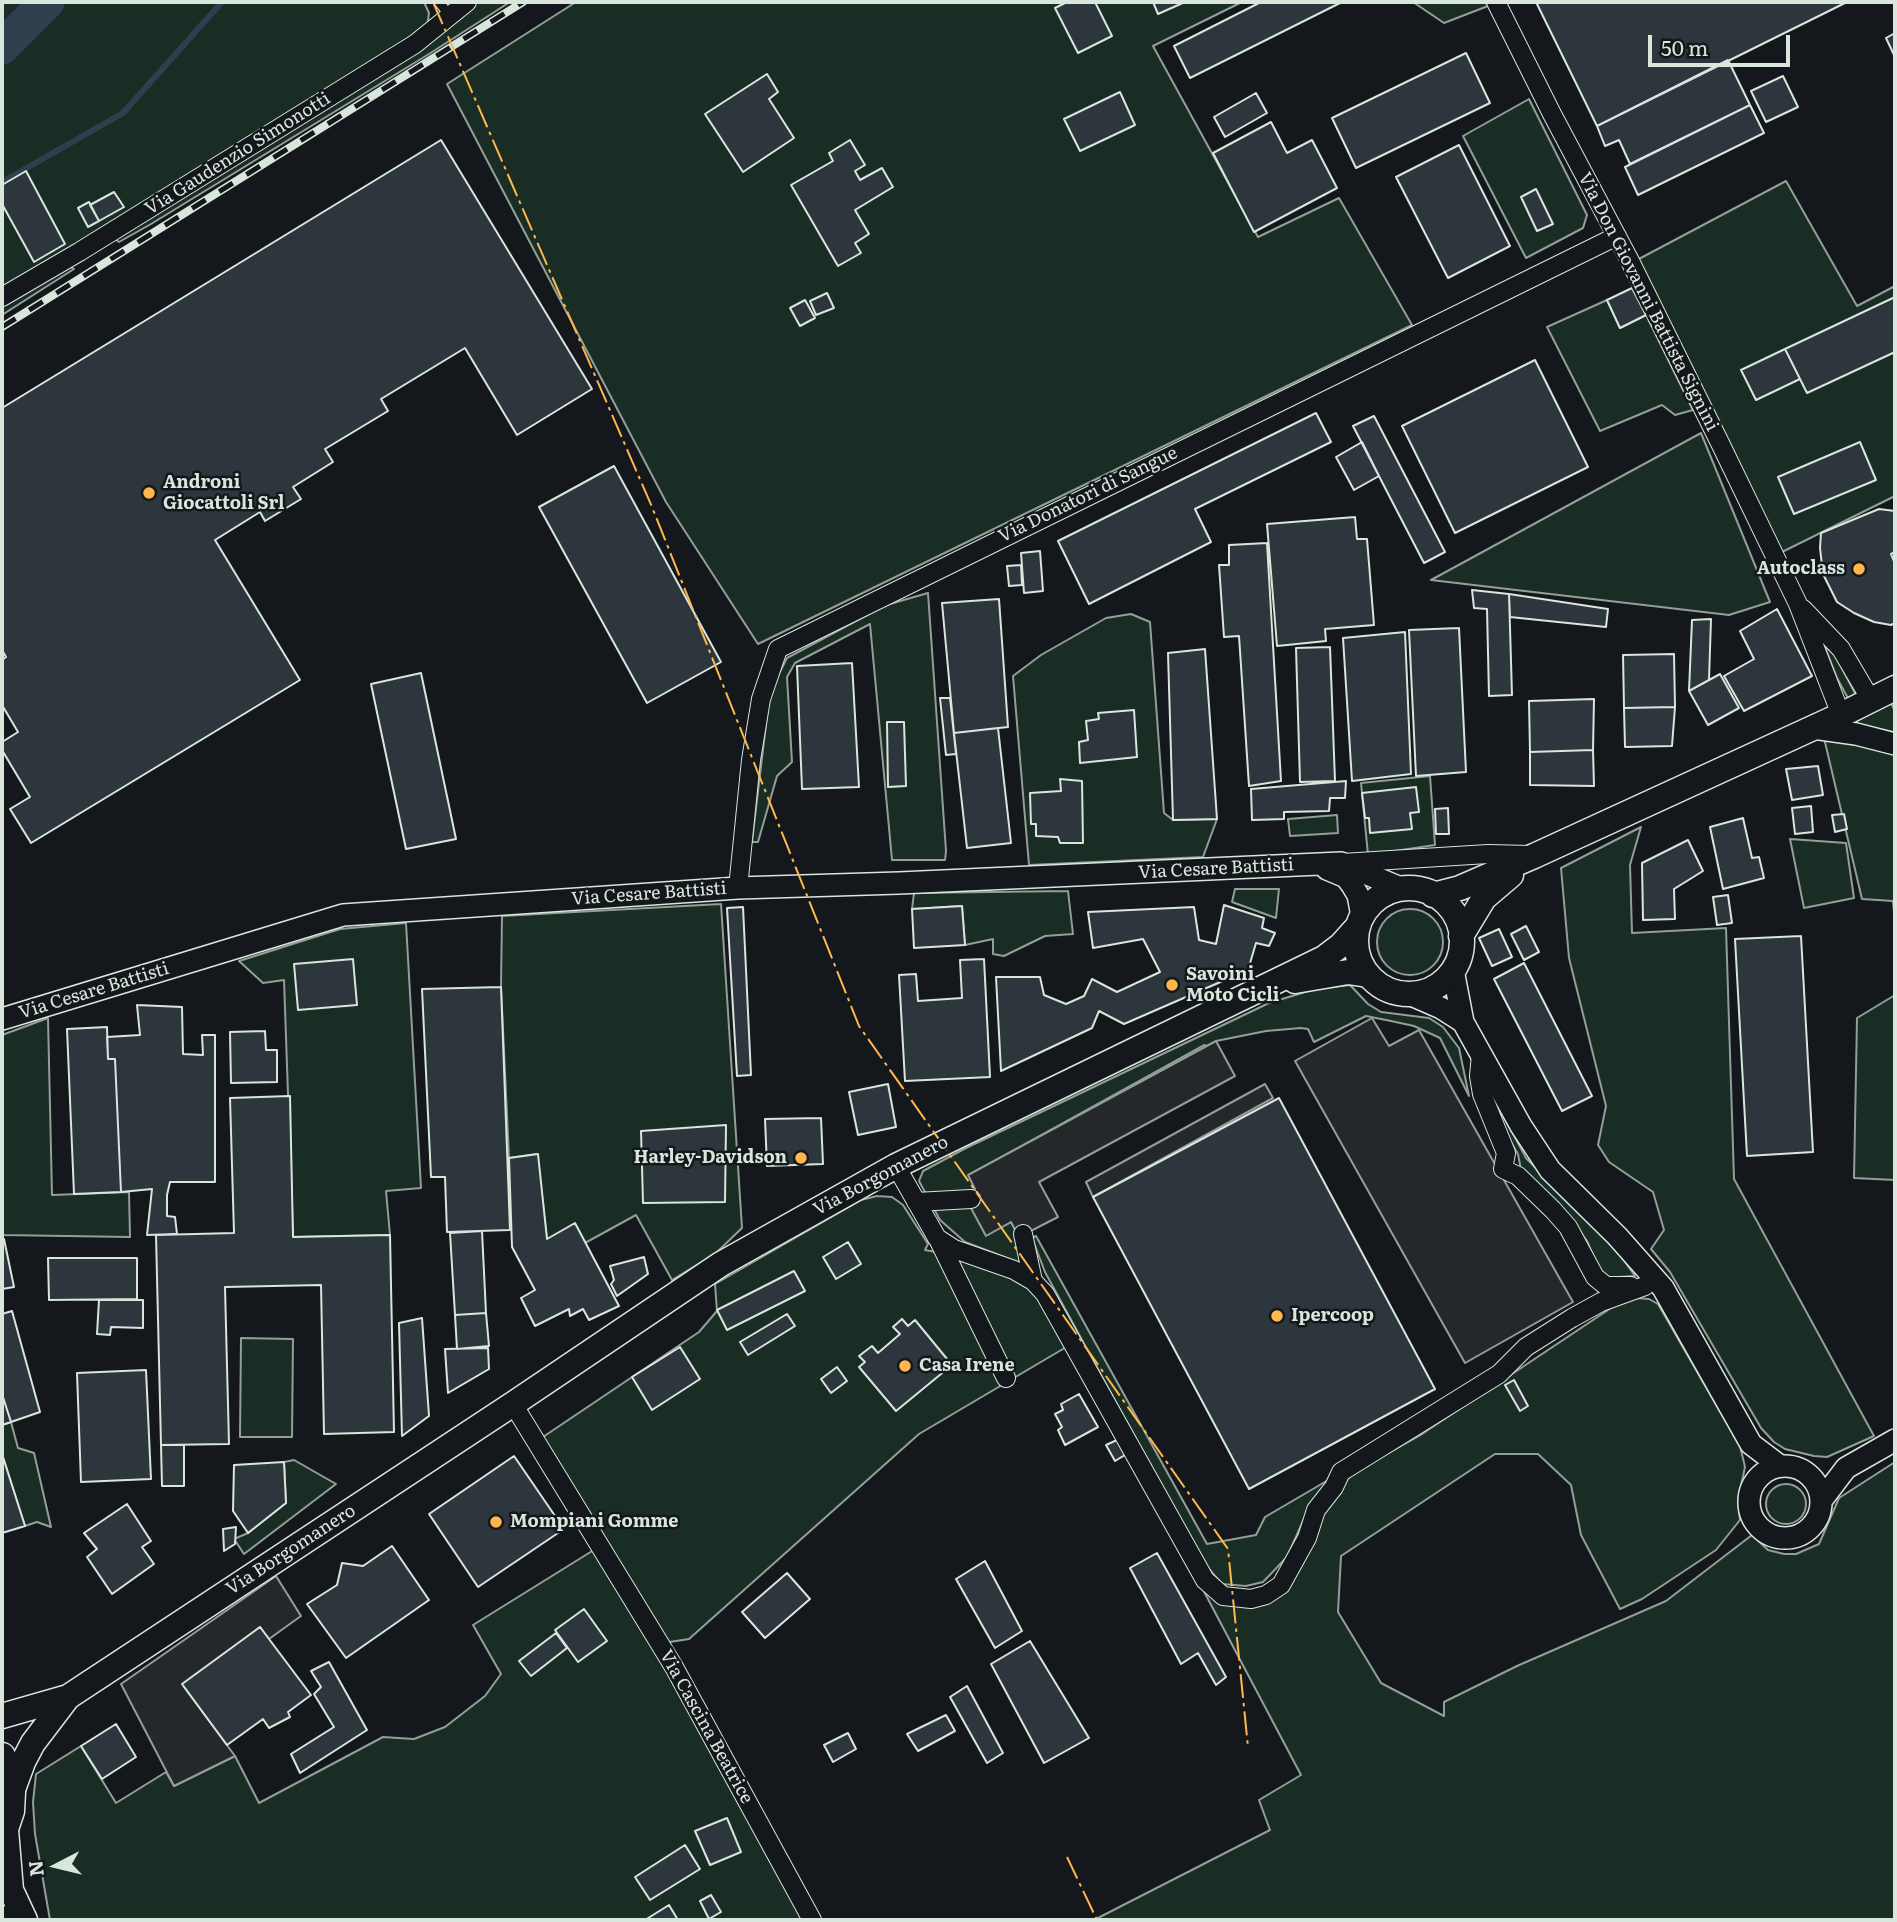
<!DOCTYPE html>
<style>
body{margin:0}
#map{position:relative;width:1897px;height:1922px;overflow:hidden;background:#14181c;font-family:Literata,serif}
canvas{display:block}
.frame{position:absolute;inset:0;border:4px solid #d8e6dc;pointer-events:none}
.north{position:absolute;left:21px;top:1831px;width:70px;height:70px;-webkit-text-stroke:5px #14181c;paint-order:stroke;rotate:263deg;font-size:19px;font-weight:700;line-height:28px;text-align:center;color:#d8e6dc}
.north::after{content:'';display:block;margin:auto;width:24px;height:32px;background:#d8e6dc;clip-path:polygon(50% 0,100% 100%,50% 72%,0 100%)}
.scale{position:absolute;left:1648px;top:35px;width:142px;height:32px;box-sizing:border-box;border:4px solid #d8e6dc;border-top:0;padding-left:9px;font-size:21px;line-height:24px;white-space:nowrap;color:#d8e6dc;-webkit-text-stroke:5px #14181c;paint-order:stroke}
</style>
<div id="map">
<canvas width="1897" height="1922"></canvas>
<div class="frame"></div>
<div class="north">N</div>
<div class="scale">50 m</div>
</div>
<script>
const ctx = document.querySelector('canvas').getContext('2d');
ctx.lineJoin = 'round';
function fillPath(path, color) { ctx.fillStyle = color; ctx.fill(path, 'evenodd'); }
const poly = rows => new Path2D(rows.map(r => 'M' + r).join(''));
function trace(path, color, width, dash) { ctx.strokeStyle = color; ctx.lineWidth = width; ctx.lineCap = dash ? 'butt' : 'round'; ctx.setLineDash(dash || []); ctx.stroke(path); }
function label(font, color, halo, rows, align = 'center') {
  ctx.font = font + ' Literata,serif'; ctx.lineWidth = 5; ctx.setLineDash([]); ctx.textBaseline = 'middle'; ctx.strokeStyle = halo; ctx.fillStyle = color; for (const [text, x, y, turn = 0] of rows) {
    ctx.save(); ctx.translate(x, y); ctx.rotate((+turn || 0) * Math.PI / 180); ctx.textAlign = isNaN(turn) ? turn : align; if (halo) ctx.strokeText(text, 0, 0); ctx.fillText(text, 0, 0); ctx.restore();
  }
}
const green = poly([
 [2,2,44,2,2,44,2,2],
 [48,2,424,2,429,13,427,28,263,134,2,288,2,49,48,2],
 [476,2,510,2,429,54,151,224,119,242,113,238,451,21,476,2],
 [576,2,1242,2,1153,46,1258,237,1339,198,1412,325,758,644,666,502,447,84,576,2],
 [1413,2,1485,2,1488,6,1444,23,1413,2],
 [1529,99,1587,215,1583,228,1526,258,1463,136,1529,99],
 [1786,181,1857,306,1895,286,1895,496,1780,553,1637,260,1786,181],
 [69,266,74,269,2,315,2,302,69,266],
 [1607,300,1620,328,1646,315,1693,410,1675,415,1662,405,1600,431,1547,327,1607,300],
 [1701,433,1770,602,1729,615,1431,580,1701,433],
 [928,593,946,851,945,860,892,860,870,624,795,663,787,677,792,762,777,776,758,842,752,842,770,691,787,658,869,614,869,610,928,593],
 [1131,614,1150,622,1164,813,1173,820,1217,819,1203,857,1029,865,1013,676,1041,655,1106,618,1131,614],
 [1825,647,1834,653,1857,697,1849,700,1837,678,1825,647],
 [1889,699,1895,711,1895,736,1846,720,1889,699],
 [1824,738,1895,752,1895,922,1893,901,1862,899,1824,738],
 [1430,776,1435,845,1368,855,1361,783,1430,776],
 [1337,815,1338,833,1290,836,1288,819,1337,815],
 [1641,827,1630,865,1632,933,1726,928,1734,1179,1874,1436,1827,1457,1814,1456,1785,1449,1774,1442,1761,1428,1670,1272,1651,1249,1664,1230,1653,1192,1609,1162,1598,1145,1606,1106,1569,958,1561,868,1641,827],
 [1790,839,1846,843,1854,898,1804,908,1790,839],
 [1235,889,1279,889,1276,918,1232,902,1235,889],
 [1068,891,1073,934,1045,936,1004,956,993,954,993,939,965,945,962,906,912,909,914,893,1068,891],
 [721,904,742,1228,715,1254,672,1280,636,1215,585,1243,547,1239,537,1154,509,1158,501,987,502,916,721,904],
 '1377 942a33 33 0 1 1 66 0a33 33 0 1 1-66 0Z',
 [406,923,421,1188,386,1191,390,1235,293,1237,284,980,263,983,239,961,340,929,406,923],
 [1350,985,1368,1004,1381,1012,1429,1018,1443,1027,1459,1048,1469,1096,1440,1038,1414,1026,1391,1021,1366,1016,1314,1042,1308,1029,1301,1028,1266,1031,1216,1041,1207,1046,1204,1045,969,1175,975,1189,964,1195,986,1235,1011,1222,1019,1237,1025,1265,965,1242,940,1220,919,1181,923,1171,966,1148,1269,1003,1315,989,1350,985],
 [1895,995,1895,1180,1854,1178,1857,1018,1895,995],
 [48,1018,52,1195,129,1192,130,1237,2,1235,2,1035,48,1018],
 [1502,1113,1526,1158,1618,1252,1635,1276,1602,1278,1587,1241,1576,1226,1521,1170,1518,1154,1496,1117,1502,1113],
 [877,1196,892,1197,903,1205,928,1244,925,1250,958,1256,990,1267,1034,1290,1068,1346,919,1434,689,1639,663,1643,540,1439,699,1332,717,1311,715,1284,861,1200,877,1196],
 [1036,1236,1207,1544,1256,1535,1265,1517,1330,1479,1311,1503,1287,1557,1263,1582,1246,1586,1222,1584,1203,1562,1045,1272,1032,1238,1036,1236],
 [1637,1298,1649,1299,1658,1304,1740,1446,1745,1467,1738,1500,1740,1520,1716,1550,1642,1599,1620,1609,1581,1535,1571,1485,1538,1454,1495,1454,1341,1556,1338,1612,1381,1683,1444,1716,1444,1702,1517,1666,1666,1601,1752,1535,1768,1550,1784,1554,1796,1554,1819,1544,1839,1498,1895,1462,1895,1920,1094,1920,1270,1830,1259,1800,1301,1775,1200,1584,1266,1603,1345,1481,1358,1470,1419,1436,1614,1306,1637,1298],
 [241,1338,293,1339,292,1437,240,1437,241,1338],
 [11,1422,18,1448,34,1453,51,1527,37,1522,25,1526,2,1454,2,1425,11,1422],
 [294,1460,336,1484,244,1554,234,1539,248,1533,286,1503,284,1462,294,1460],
 '1766 1504a20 20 0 1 1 40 0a20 20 0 1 1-40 0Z',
 [597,1548,734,1789,805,1920,50,1920,35,1834,33,1802,36,1774,81,1746,116,1803,166,1772,174,1786,235,1756,259,1803,383,1737,414,1739,445,1727,485,1696,501,1674,473,1625,597,1548]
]);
const parking = poly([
 [1372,1018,1389,1046,1419,1030,1573,1302,1465,1363,1295,1061,1372,1018],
 [1216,1041,1235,1076,1039,1182,1058,1217,1019,1237,1011,1222,986,1236,964,1195,975,1189,968,1175,1216,1041],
 [1265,1084,1273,1098,1093,1197,1086,1182,1265,1084],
 [276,1576,301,1616,269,1639,260,1627,184,1687,235,1756,174,1786,121,1684,276,1576]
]);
const stream = poly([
 [2,182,123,113,222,2]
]);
const river = poly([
 [2,47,47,2]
]);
const building = poly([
 [1067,2,1095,2,1112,36,1078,53,1055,8,1067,2],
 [1153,2,1185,2,1158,14,1153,2],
 [1261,2,1342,2,1190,78,1174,46,1261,2],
 [1536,2,1847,2,1597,126,1536,2],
 [1895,33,1895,57,1886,38,1895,33],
 [1466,53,1490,103,1356,168,1332,118,1466,53],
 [1728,60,1750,105,1630,164,1619,140,1605,146,1597,126,1728,60],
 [767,74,778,92,769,99,794,138,743,172,705,114,767,74],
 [1783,76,1798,107,1766,122,1751,91,1783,76],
 [1120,92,1135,125,1080,151,1064,119,1120,92],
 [1256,93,1267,113,1225,137,1214,117,1256,93],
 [1750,105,1764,133,1638,195,1625,167,1750,105],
 [1271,122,1287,153,1312,140,1337,188,1254,232,1213,153,1271,122],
 [441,140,592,389,517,435,465,348,381,399,388,411,325,449,333,462,293,487,301,499,265,521,260,512,215,540,300,680,31,843,10,809,30,797,2,750,2,742,18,732,2,705,2,660,6,657,2,650,2,408,441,140],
 [850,140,865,165,855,171,860,180,882,168,893,187,855,210,869,234,855,243,861,253,838,266,791,185,833,161,829,153,850,140],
 [1459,145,1510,246,1448,278,1396,177,1459,145],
 [26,171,65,244,34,262,2,204,2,185,26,171],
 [1536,189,1553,224,1537,231,1521,197,1536,189],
 [114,192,124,207,99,221,90,205,114,192],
 [89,202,99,221,88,227,78,208,89,202],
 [1632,288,1646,315,1620,328,1607,300,1632,288],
 [827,293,834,308,816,315,810,301,827,293],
 [1895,297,1895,352,1807,393,1785,349,1895,297],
 [805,300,815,318,800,326,790,308,805,300],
 [1785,349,1800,379,1756,400,1741,370,1785,349],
 [1535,360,1588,467,1455,533,1402,426,1535,360],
 [1316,413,1331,442,1195,509,1211,542,1089,604,1058,541,1316,413],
 [1374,416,1445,552,1424,563,1353,426,1374,416],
 [1362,442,1379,476,1354,490,1336,457,1362,442],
 [1860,442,1876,480,1794,514,1778,477,1860,442],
 [614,466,721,662,647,703,539,507,614,466],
 [1879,509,1895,511,1895,552,1891,554,1895,564,1895,623,1891,625,1874,622,1854,613,1837,602,1823,574,1820,548,1821,533,1879,509],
 [1355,517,1357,539,1367,539,1374,625,1325,629,1326,641,1277,646,1267,524,1355,517],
 [1267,543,1281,781,1249,786,1239,636,1224,637,1219,565,1229,565,1229,545,1267,543],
 [1040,551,1043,591,1024,593,1021,553,1040,551],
 [1021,565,1022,585,1009,586,1007,566,1021,565],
 [1472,590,1509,594,1512,695,1489,696,1487,609,1474,608,1472,590],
 [1509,594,1608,609,1606,627,1510,617,1509,594],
 [999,599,1008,727,954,733,942,603,999,599],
 [1777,609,1812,676,1744,711,1724,676,1754,659,1740,631,1777,609],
 [1711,619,1709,680,1689,691,1692,620,1711,619],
 [1459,628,1466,772,1416,776,1409,630,1459,628],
 [1405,632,1411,774,1352,781,1343,638,1405,632],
 [1330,647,1335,781,1300,782,1296,648,1330,647],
 [1205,649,1217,819,1173,820,1168,653,1205,649],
 [1674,654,1675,707,1624,708,1623,655,1674,654],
 [852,663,859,787,802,789,797,666,852,663],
 [421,673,456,839,406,849,371,684,421,673],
 [1720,674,1739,708,1708,725,1689,691,1720,674],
 [940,698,950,698,956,754,946,755,940,698],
 [1594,699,1593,750,1530,752,1529,701,1594,699],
 [1675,707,1672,746,1625,747,1624,708,1675,707],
 [1134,710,1137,757,1080,763,1079,742,1088,740,1086,721,1099,719,1098,713,1134,710],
 [887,722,904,722,906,786,888,787,887,722],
 [998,728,1011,843,967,848,954,733,998,728],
 [1593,750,1594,786,1530,785,1530,752,1593,750],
 [1818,766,1823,795,1792,800,1786,769,1818,766],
 [1060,779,1082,781,1083,843,1060,843,1058,837,1036,836,1036,824,1031,824,1030,793,1061,791,1060,779],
 [1346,781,1345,798,1330,798,1329,811,1284,812,1284,819,1252,820,1251,789,1346,781],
 [1416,787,1419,812,1410,813,1412,829,1370,833,1369,818,1365,818,1362,793,1416,787],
 [1811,806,1813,832,1795,834,1792,808,1811,806],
 [1448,808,1449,834,1436,834,1435,809,1448,808],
 [1844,814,1847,829,1835,832,1832,815,1844,814],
 [1743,818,1752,858,1759,857,1764,878,1723,889,1710,827,1743,818],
 [1688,840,1703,871,1674,889,1675,919,1643,920,1642,863,1688,840],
 [1728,895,1732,923,1717,925,1713,897,1728,895],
 [1224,905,1264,918,1262,928,1275,933,1269,946,1256,943,1248,970,1124,1024,1099,1011,1092,1028,1001,1071,996,977,1040,977,1044,995,1066,1004,1084,996,1092,979,1117,992,1160,972,1143,939,1093,948,1088,912,1194,907,1199,940,1216,944,1224,905],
 [962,906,965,945,914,948,912,909,962,906],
 [743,907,751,1075,737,1076,727,908,743,907],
 [1526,926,1539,952,1524,960,1511,934,1526,926],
 [1499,929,1512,957,1492,966,1479,938,1499,929],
 [1801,936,1813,1152,1747,1156,1735,939,1801,936],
 [353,959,357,1005,298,1010,294,964,353,959],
 [984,959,990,1077,905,1081,899,975,916,974,918,1001,962,998,960,960,984,959],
 [1524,963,1592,1096,1562,1111,1494,979,1524,963],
 [501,987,510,1230,447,1232,445,1177,431,1177,422,989,501,987],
 [137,1005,182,1007,183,1054,203,1055,202,1035,215,1035,215,1182,170,1182,167,1195,167,1216,175,1217,177,1234,147,1235,152,1189,121,1192,115,1059,108,1059,107,1037,140,1035,137,1005],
 [107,1027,108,1059,115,1059,121,1192,74,1194,67,1029,107,1027],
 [265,1031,266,1050,277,1050,277,1082,231,1083,230,1032,265,1031],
 [888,1084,896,1127,858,1135,849,1092,888,1084],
 [290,1096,293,1237,390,1235,394,1432,324,1434,321,1285,225,1287,229,1444,161,1445,156,1235,234,1233,230,1098,290,1096],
 [1279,1098,1435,1389,1249,1489,1093,1197,1279,1098],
 [821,1118,823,1164,767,1166,765,1119,821,1118],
 [726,1125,725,1202,643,1203,641,1131,726,1125],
 [538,1154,547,1239,575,1223,619,1306,589,1320,583,1309,570,1316,569,1309,535,1326,521,1298,535,1290,512,1247,509,1158,538,1154],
 [482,1231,486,1313,455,1315,450,1233,482,1231],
 [2,1239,4,1239,14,1287,2,1289,2,1239],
 [848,1242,861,1264,836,1279,823,1257,848,1242],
 [644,1257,648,1274,617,1296,611,1284,614,1280,610,1266,644,1257],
 [48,1258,137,1258,137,1299,49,1300,48,1258],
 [794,1271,805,1291,727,1330,717,1310,794,1271],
 [99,1300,143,1300,143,1328,111,1327,110,1335,97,1334,99,1300],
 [12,1311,40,1412,11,1422,2,1394,2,1314,12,1311],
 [486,1313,489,1346,457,1349,455,1315,486,1313],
 [787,1314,795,1326,748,1355,740,1342,787,1314],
 [422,1318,429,1416,402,1436,399,1323,422,1318],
 [902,1319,908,1326,915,1320,952,1365,896,1411,859,1367,865,1362,859,1356,872,1346,878,1353,900,1334,893,1327,902,1319],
 [680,1347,700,1379,652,1410,632,1377,680,1347],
 [488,1348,489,1369,448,1393,445,1349,488,1348],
 [837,1367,847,1381,831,1393,821,1379,837,1367],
 [146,1370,151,1479,81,1482,77,1373,146,1370],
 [1514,1380,1528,1406,1520,1411,1505,1385,1514,1380],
 [2,1394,11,1422,2,1425,2,1394],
 [1079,1394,1098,1427,1065,1445,1058,1430,1062,1427,1055,1414,1063,1410,1061,1404,1079,1394],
 [1117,1440,1125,1455,1115,1461,1106,1445,1117,1440],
 [161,1445,184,1445,184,1486,162,1486,161,1445],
 [2,1454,25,1526,2,1533,2,1454],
 [514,1456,564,1529,478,1587,429,1514,514,1456],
 [284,1462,286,1503,248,1533,233,1511,234,1465,284,1462],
 [127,1504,151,1541,142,1547,154,1564,112,1594,87,1557,97,1549,84,1533,127,1504],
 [236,1527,235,1544,224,1551,223,1529,236,1527],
 [392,1546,429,1600,346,1658,307,1604,337,1585,342,1563,363,1566,392,1546],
 [1157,1553,1226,1677,1216,1685,1198,1653,1181,1664,1130,1568,1157,1553],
 [985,1561,1022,1631,995,1648,956,1579,985,1561],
 [787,1573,810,1599,765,1638,742,1612,787,1573],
 [584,1609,607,1641,578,1662,555,1630,584,1609],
 [260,1627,311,1695,288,1712,290,1717,269,1728,263,1719,227,1745,182,1684,260,1627],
 [556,1633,567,1648,531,1676,519,1661,556,1633],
 [1030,1641,1089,1738,1044,1763,991,1664,1030,1641],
 [329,1662,367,1730,300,1773,291,1754,334,1727,314,1694,321,1687,311,1671,329,1662],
 [967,1686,1003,1753,987,1763,950,1697,967,1686],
 [946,1715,955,1731,918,1751,907,1734,946,1715],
 [116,1724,136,1757,102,1779,81,1746,116,1724],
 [848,1733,856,1749,833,1762,824,1745,848,1733],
 [727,1818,741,1852,710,1865,695,1831,727,1818],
 [685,1845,700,1869,650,1900,635,1877,685,1845],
 [711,1895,721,1912,709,1919,700,1901,711,1895],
 [669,1905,678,1920,645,1920,669,1905]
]);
const service = poly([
 [439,2,450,16]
]);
const minor = poly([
 [1496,2,1552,114,1631,263,1720,443,1798,604,1841,715],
 [2,297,79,252,415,44,467,2],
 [1803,609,1841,649,1871,700],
 [1342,863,1488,854,1530,855],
 [738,888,751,760,761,699,778,649,1617,236],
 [1481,1054,1479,1076,1482,1094,1506,1153,1503,1169,1518,1176,1553,1210,1568,1227,1595,1277,1606,1286,1631,1286],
 [896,1166,937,1238,954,1249,1014,1270,1033,1281,1045,1294,1205,1580,1223,1596,1251,1599,1266,1595,1281,1585,1307,1538,1316,1510,1334,1487,1341,1472,1499,1374,1526,1347,1572,1318,1601,1302,1645,1286],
 [916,1202,971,1199],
 [1023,1234,1033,1281],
 [939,1241,1006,1378],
 [513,1404,674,1667,812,1920]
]);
const tertiary = poly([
 [1813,728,1856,734,1895,744],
 [1327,869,1346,877,1352,885,1358,895,1362,916],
 [1453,970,1463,1022,1521,1126,1550,1170,1617,1236,1663,1288,1751,1444,1780,1466],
 [1409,994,1441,1008,1463,1022],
 [2,1019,343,915,738,888,899,883,1341,863,1403,889],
 '1749 1502a36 36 0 1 1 72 0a36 36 0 1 1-72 0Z',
 [1821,1501,1846,1468,1895,1440]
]);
const secondary = poly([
 '1356 941a53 53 0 1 1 106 0a53 53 0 1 1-106 0Z',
 [1433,895,1460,888,1534,856,1841,715,1895,688],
 [1461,936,1484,898,1511,875],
 [1295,981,1348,972,1368,975],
 [2,1716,68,1697,513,1404,721,1264,896,1166,1324,958,1341,945,1358,926],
 [12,1792,23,1762,33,1743,68,1697],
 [6,1830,11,1890,25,1920],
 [2,1918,4,1920]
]);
const primary = poly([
 [2,1756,8,1769,12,1792,11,1811,2,1838]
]);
const rail = poly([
 [2,327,523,2]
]);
const power = poly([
 [433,2,652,507,859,1026,1228,1549,1248,1747],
 [1067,1857,1097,1920]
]);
const markers = [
 [149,493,7,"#ffb74d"],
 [1859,569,7,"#ffb74d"],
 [1172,985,7,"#ffb74d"],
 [801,1158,7,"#ffb74d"],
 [1277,1316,7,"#ffb74d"],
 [905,1366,7,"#ffb74d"],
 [496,1522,7,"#ffb74d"]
];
const streetNames = [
 ["Via Gaudenzio Simonotti",238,154,-32],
 ["Via Don Giovanni Battista Signini",1648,302,63],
 ["Via Donatori di Sangue",1088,495,-26],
 ["Via Cesare Battisti",1216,869,-3],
 ["Via Cesare Battisti",649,894,-4],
 ["Via Cesare Battisti",94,991,-17],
 ["Via Borgomanero",881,1176,-28],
 ["Via Borgomanero",291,1550,-33],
 ["Via Cascina Beatrice",706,1727,61]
];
const poiNames = [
 ["Androni",163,483],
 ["Giocattoli Srl",163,504],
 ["Autoclass",1845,569,"right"],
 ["Savoini",1186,975],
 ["Moto Cicli",1186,996],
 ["Harley-Davidson",787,1158,"right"],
 ["Ipercoop",1291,1316],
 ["Casa Irene",919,1366],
 ["Mompiani Gomme",510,1522]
];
fillPath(green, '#1a2d24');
trace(green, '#939e99', 2);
fillPath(parking, '#24282b');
trace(parking, '#939e99', 2);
trace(stream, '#2f3f4d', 6);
trace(river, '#2f3f4d', 35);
fillPath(building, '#2c363c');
trace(building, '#d8e6dc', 2);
trace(service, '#d8e6dc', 11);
trace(minor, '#d8e6dc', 20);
trace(tertiary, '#d8e6dc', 24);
trace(secondary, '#d8e6dc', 27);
trace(primary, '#d8e6dc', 29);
trace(service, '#14181c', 9);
trace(minor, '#14181c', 18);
trace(tertiary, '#14181c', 21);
trace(secondary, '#14181c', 24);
trace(primary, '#14181c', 26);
trace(rail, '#d8e6dc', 8);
trace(rail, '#14181c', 5, [16]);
trace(power, '#ffb74d', 2, [24, 5, 3.5, 5]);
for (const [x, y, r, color] of markers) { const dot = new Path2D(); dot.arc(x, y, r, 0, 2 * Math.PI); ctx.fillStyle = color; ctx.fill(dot); trace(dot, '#14181c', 2.5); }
label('18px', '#d8e6dc', '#14181c', streetNames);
label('bold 18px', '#d8e6dc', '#14181c', poiNames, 'left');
</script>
